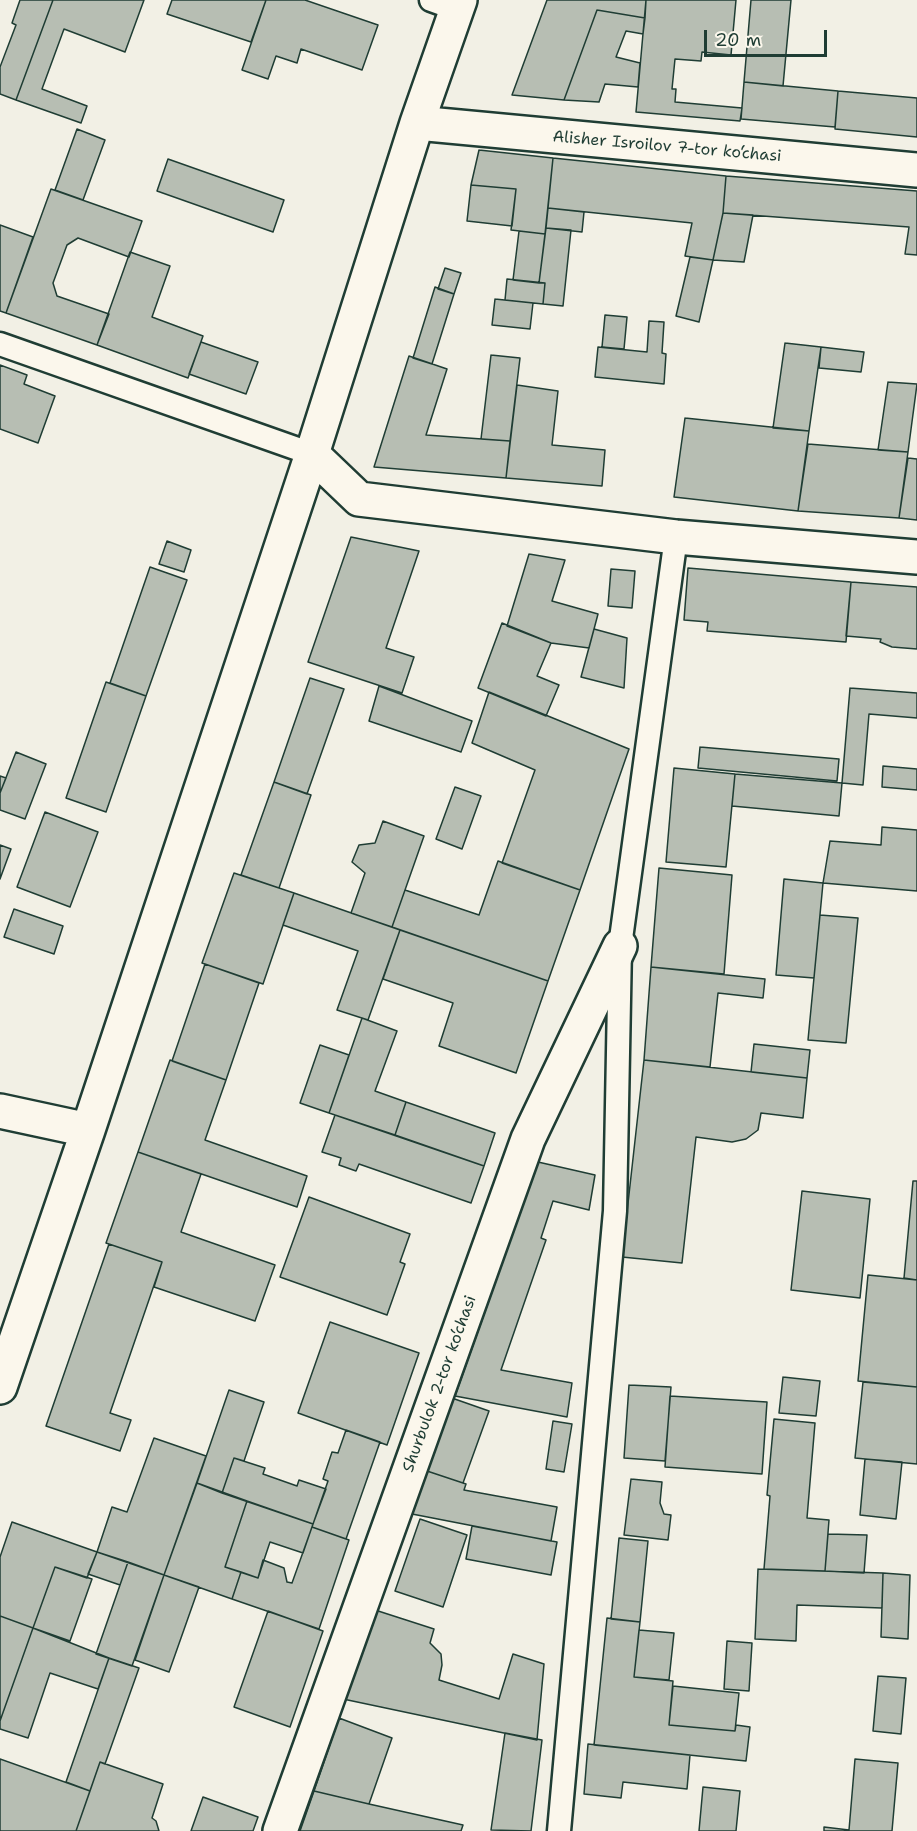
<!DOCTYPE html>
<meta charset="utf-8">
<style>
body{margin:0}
#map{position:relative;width:917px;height:1831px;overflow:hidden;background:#f2f0e5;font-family:"Shantell Sans",sans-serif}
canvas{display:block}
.scale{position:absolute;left:704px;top:30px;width:123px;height:27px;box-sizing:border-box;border:3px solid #1f3d34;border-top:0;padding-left:8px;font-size:18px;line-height:21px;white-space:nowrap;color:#1f3d34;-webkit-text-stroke:4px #fbf7ec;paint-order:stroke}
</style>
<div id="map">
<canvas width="917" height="1831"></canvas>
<div class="scale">20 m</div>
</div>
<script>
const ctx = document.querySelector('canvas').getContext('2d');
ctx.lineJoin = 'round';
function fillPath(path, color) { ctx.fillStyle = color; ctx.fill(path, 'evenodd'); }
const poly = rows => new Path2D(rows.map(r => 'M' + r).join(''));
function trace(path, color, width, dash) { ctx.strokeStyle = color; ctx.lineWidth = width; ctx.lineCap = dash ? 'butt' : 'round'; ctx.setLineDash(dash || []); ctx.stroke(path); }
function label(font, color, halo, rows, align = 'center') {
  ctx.font = font + ' "Shantell Sans",sans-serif'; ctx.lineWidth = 6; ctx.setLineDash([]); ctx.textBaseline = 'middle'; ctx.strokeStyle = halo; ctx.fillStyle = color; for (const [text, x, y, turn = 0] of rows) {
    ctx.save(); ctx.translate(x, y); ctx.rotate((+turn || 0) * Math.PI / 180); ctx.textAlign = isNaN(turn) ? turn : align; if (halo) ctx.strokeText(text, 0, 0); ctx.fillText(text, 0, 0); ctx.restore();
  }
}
const building = poly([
 [20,0,53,0,16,100,0,94,0,67,16,25,12,23,20,0],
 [53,0,144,0,125,52,64,29,42,89,87,106,81,123,16,100,53,0],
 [172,0,266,0,251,42,167,14,172,0],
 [266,0,305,0,378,25,362,70,301,49,297,63,276,56,268,79,242,70,266,0],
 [547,0,646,0,645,18,597,10,564,100,512,95,547,0],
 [646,0,736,0,731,55,702,52,701,61,675,59,672,89,676,89,675,102,742,108,740,121,636,112,646,0],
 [751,0,791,0,783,86,744,82,751,0],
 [597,10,645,18,643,34,626,31,616,57,640,63,638,87,605,84,599,102,564,100,597,10],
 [744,82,838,91,835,127,741,119,744,82],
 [838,91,917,98,917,137,835,129,838,91],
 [77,129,105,140,83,200,55,190,77,129],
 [479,150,553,158,545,234,511,230,516,189,471,185,479,150],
 [553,158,726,176,723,213,713,260,685,256,692,223,548,208,553,158],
 [168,159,284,200,273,232,157,191,168,159],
 [726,176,917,191,917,255,905,254,909,227,723,213,726,176],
 [471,185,516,189,512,226,467,221,471,185],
 [51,189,142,221,129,257,78,238,67,245,53,283,57,296,109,314,97,345,6,313,51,189],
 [548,208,584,212,582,232,546,228,548,208],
 [723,213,753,215,744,262,713,260,723,213],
 [0,225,33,237,6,313,0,311,0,225],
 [546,228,571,230,563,306,543,304,545,283,539,283,546,228],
 [519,231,545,234,539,283,513,280,519,231],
 [130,252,170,266,152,317,203,336,188,378,97,345,130,252],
 [690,257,713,260,699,322,676,316,690,257],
 [445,268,461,273,454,294,438,289,445,268],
 [507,279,545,283,543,304,505,300,507,279],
 [435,287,454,294,432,364,413,358,435,287],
 [495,299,533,303,530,329,492,325,495,299],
 [605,315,627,317,624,349,602,347,605,315],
 [649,321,664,322,662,353,666,354,664,384,595,377,598,347,647,352,649,321],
 [201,342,258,362,246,394,189,374,201,342],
 [785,343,821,347,809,431,773,428,785,343],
 [821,347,864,352,861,372,819,368,821,347],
 [491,355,520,358,510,441,481,439,491,355],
 [409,356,447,369,426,435,510,441,506,478,374,467,409,356],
 [0,365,27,375,24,384,55,396,38,443,0,429,0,365],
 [888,382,917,384,908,452,878,450,888,382],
 [517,385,558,391,552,445,605,450,602,486,506,478,517,385],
 [685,418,809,431,798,511,674,497,685,418],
 [808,444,908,452,899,518,798,511,808,444],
 [908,458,917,459,917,520,899,518,908,458],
 [351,537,419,551,386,648,414,657,402,693,308,662,351,537],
 [167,541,191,550,184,572,159,564,167,541],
 [529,554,565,560,552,601,598,614,589,648,551,643,507,626,529,554],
 [150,567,187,580,146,696,110,683,150,567],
 [688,568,851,582,846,642,707,631,708,622,684,620,688,568],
 [611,569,635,571,632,608,608,606,611,569],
 [851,582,917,587,917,649,892,647,880,642,881,639,846,636,851,582],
 [502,623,551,643,537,676,559,685,546,716,478,688,502,623],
 [594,629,627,638,624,688,581,677,594,629],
 [310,678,344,689,307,794,274,782,310,678],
 [106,682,146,696,106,812,66,798,106,682],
 [379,686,472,721,461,752,369,721,379,686],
 [850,688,917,693,917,718,869,714,863,785,842,783,850,688],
 [489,692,629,749,580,890,502,863,535,770,472,743,489,692],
 [700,747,839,759,837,781,698,768,700,747],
 [16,752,46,764,25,819,0,810,0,793,16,752],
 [883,766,917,769,917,790,882,787,883,766],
 [674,768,735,774,726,867,666,862,674,768],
 [735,774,842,783,839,816,732,806,735,774],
 [0,776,6,778,0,793,0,776],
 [274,782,311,795,279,888,241,875,274,782],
 [455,787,481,796,462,849,436,839,455,787],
 [45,812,98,832,70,907,17,887,45,812],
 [383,821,424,836,392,927,351,913,365,873,352,862,359,845,375,843,383,821],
 [882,827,917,830,917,891,823,883,830,841,881,845,882,827],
 [0,845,11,849,0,879,0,845],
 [498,861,580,890,548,981,392,927,405,890,479,915,498,861],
 [659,868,732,875,724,974,651,967,659,868],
 [234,873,294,893,263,984,202,963,234,873],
 [784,879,823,883,814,978,776,975,784,879],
 [294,893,400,930,368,1020,337,1010,358,951,283,925,294,893],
 [14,909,63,926,54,954,4,937,14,909],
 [820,915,858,918,846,1043,808,1040,820,915],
 [400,930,548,981,516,1073,439,1046,453,1003,383,979,400,930],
 [205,964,259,983,226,1080,172,1061,205,964],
 [651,967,765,979,763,998,718,993,710,1067,644,1060,651,967],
 [362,1018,397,1031,375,1091,406,1102,395,1135,329,1113,362,1018],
 [754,1044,810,1050,807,1078,751,1072,754,1044],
 [320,1045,349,1055,329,1113,300,1103,320,1045],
 [170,1060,226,1080,205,1140,307,1176,297,1207,138,1152,170,1060],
 [644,1060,807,1078,803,1118,761,1113,758,1130,746,1139,732,1142,696,1137,682,1263,622,1257,644,1060],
 [406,1102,495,1133,484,1166,395,1135,406,1102],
 [335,1115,484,1166,471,1203,359,1164,356,1171,339,1165,341,1158,322,1152,335,1115],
 [138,1152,201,1174,181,1232,275,1265,255,1321,154,1287,162,1262,106,1243,138,1152],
 [538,1162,595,1175,589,1210,553,1201,541,1238,546,1240,501,1370,572,1383,567,1417,455,1396,538,1162],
 [913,1181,917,1181,917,1280,904,1278,913,1181],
 [802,1191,870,1199,860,1298,791,1290,802,1191],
 [309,1197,410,1234,400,1262,405,1264,387,1315,280,1277,309,1197],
 [109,1244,162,1262,110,1413,131,1420,120,1451,46,1426,109,1244],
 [868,1275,917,1280,917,1387,858,1381,868,1275],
 [330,1322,419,1353,387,1445,298,1413,330,1322],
 [783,1377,820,1381,816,1416,779,1413,783,1377],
 [863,1382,917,1387,917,1464,855,1458,863,1382],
 [629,1385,671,1387,665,1461,624,1458,629,1385],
 [229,1390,264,1402,244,1461,234,1458,222,1493,197,1483,229,1390],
 [670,1396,767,1402,762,1474,665,1467,670,1396],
 [449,1397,489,1411,463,1483,427,1471,449,1397],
 [774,1419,815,1423,807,1518,829,1520,825,1571,764,1569,770,1496,767,1495,774,1419],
 [553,1421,572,1424,564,1472,546,1469,553,1421],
 [346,1430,380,1442,346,1539,312,1527,328,1481,323,1479,332,1452,338,1453,346,1430],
 [154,1438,206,1456,164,1575,97,1552,112,1507,127,1512,154,1438],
 [234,1458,265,1468,263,1474,297,1486,299,1480,326,1489,313,1524,222,1493,234,1458],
 [865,1459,902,1462,896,1519,860,1515,865,1459],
 [427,1471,466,1484,464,1490,557,1507,551,1541,412,1514,427,1471],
 [631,1479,662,1482,660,1503,664,1514,671,1515,668,1540,624,1535,631,1479],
 [197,1483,247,1501,225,1567,241,1572,232,1599,164,1575,197,1483],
 [247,1501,313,1524,303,1553,270,1542,258,1578,225,1567,247,1501],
 [420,1519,467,1535,443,1607,395,1591,420,1519],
 [12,1522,97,1552,87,1578,55,1567,33,1628,0,1616,0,1557,12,1522],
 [472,1526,557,1542,551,1575,466,1559,472,1526],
 [312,1527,349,1540,319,1629,232,1599,241,1572,258,1578,263,1560,284,1568,287,1582,292,1583,312,1527],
 [828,1534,867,1535,864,1573,825,1571,828,1534],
 [619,1538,648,1541,640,1622,611,1619,619,1538],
 [97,1552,128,1562,120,1585,88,1574,97,1552],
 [128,1562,164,1575,132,1666,96,1654,128,1562],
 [55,1567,92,1579,70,1641,33,1628,55,1567],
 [758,1569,883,1573,882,1608,797,1605,796,1641,755,1639,758,1569],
 [883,1573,910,1575,908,1639,881,1637,883,1573],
 [164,1575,199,1587,169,1672,135,1660,164,1575],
 [372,1609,434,1629,430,1643,441,1654,442,1665,439,1680,499,1699,513,1654,544,1664,537,1740,343,1699,372,1609],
 [268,1611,323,1631,290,1727,234,1707,268,1611],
 [0,1616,33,1628,0,1721,0,1616],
 [607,1618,640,1622,634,1677,673,1681,669,1725,735,1731,736,1725,750,1727,746,1761,594,1745,607,1618],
 [33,1628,109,1658,98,1689,50,1673,28,1738,0,1729,0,1721,33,1628],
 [639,1630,674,1633,669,1680,634,1677,639,1630],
 [727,1641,752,1643,749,1691,724,1689,727,1641],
 [109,1658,139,1668,105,1764,100,1762,90,1791,66,1782,109,1658],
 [878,1676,906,1678,901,1734,873,1731,878,1676],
 [673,1686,739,1693,735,1731,669,1725,673,1686],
 [339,1718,392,1738,369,1804,314,1791,339,1718],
 [505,1733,542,1740,531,1831,491,1830,505,1733],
 [588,1744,690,1755,687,1789,623,1782,621,1798,584,1794,588,1744],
 [0,1759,90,1791,76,1831,0,1831,0,1759],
 [855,1759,898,1763,892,1831,824,1831,824,1827,849,1830,855,1759],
 [100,1762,163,1784,152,1818,156,1821,159,1831,76,1831,100,1762],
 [703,1787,740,1791,736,1831,699,1831,703,1787],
 [314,1791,369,1804,463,1825,461,1831,300,1831,314,1791],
 [203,1797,258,1817,253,1831,191,1831,203,1797]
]);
const service = poly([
 [431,0,456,9],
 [0,344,312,454],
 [559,1831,615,1211,620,946,676,537]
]);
const minor = poly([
 [417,123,917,170],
 [312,454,359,499,676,537,917,557],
 [0,1111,88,1130],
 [0,1387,88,1130,312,454,417,123,460,0],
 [280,1831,528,1139,620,946]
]);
const streetNames = [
 ["Alisher Isroilov 7-tor ko‘chasi",667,147,5],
 ["Shurbulok 2-tor ko‘chasi",440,1384,-70]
];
fillPath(building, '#b7beb3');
trace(building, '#1f3d34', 1.5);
trace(service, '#1f3d34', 27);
trace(minor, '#1f3d34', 38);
trace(service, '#fbf7ec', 22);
trace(minor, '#fbf7ec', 33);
label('16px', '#1f3d34', '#fbf7ec', streetNames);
</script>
